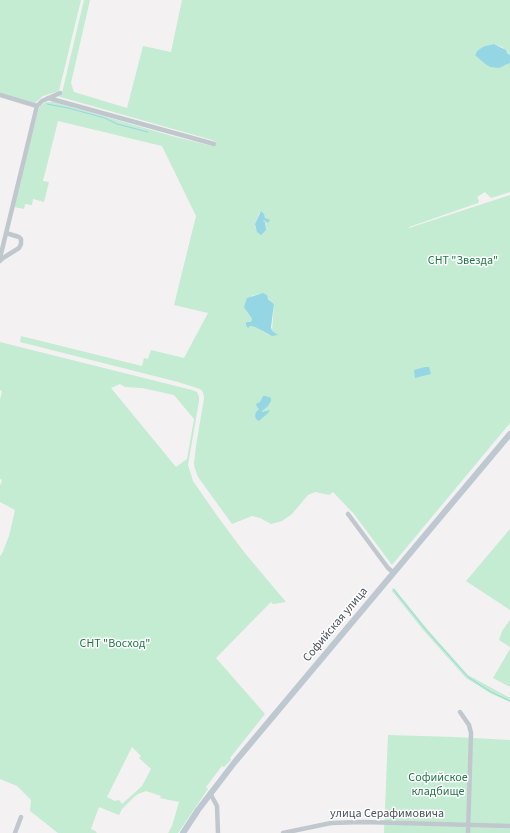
<!DOCTYPE html>
<meta charset="utf-8">
<style>
body{margin:0}
canvas{display:block;background:#f3f1f1}
</style>
<canvas width="510" height="833"></canvas>
<script>
const ctx = document.querySelector('canvas').getContext('2d');
ctx.lineJoin = 'round';
function fillPath(path, color) { ctx.fillStyle = color; ctx.fill(path, 'evenodd'); }
const poly = rows => new Path2D(rows.map(r => 'M' + r).join(''));
function trace(path, color, width, dash) { ctx.strokeStyle = color; ctx.lineWidth = width; ctx.lineCap = dash ? 'butt' : 'round'; ctx.setLineDash(dash || []); ctx.stroke(path); }
function label(font, color, halo, rows, align = 'center') {
  ctx.font = font + ' "Source Sans 3",sans-serif'; ctx.lineWidth = 3; ctx.setLineDash([]); ctx.textBaseline = 'middle'; ctx.strokeStyle = halo; ctx.fillStyle = color; for (const [text, x, y, turn = 0] of rows) {
    ctx.save(); ctx.translate(x, y); ctx.rotate((+turn || 0) * Math.PI / 180); ctx.textAlign = isNaN(turn) ? turn : align; if (halo) ctx.strokeText(text, 0, 0); ctx.fillText(text, 0, 0); ctx.restore();
  }
}
const green = poly([
 [0,0,81,0,59,91,43,96,35,103,0,94],
 [84,0,90,0,71,83,74,92,127,108,143,46,171,52,182,0,510,0,510,55,502,47,494,44,485,46,481,48,477,51,475,54,484,63,503,66,510,63,510,192,491,198,485,192,477,197,479,201,478,203,409,227,409,228,510,195,510,423,392,565,354,514,333,492,329,495,315,492,308,495,292,514,282,521,271,524,260,518,252,516,232,524,198,477,195,469,194,464,196,446,204,398,203,392,200,389,178,382,20,342,21,336,142,366,144,358,148,359,151,350,184,358,208,313,174,305,196,216,162,146,58,121,43,181,49,182,44,202,33,199,32,205,25,204,24,209,14,207,38,112,40,106,46,102,55,102,172,136,212,146,216,145,216,142,212,140,57,96,62,93],
 [260,212,263,214,265,218,265,220,264,219,263,221,266,224,265,227,256,229,255,224],
 [259,294,268,298,274,304,272,331,269,335,255,327,250,326,249,323,251,322,252,319,247,312,251,296],
 [0,342,192,390,197,392,199,397,199,401,188,465,193,481,218,517,244,552,286,602,273,604,271,602,216,658,265,714,230,758,231,760,224,767,222,766,206,787,208,789,178,833,168,833,172,826,179,802,160,798,161,796,146,791,138,794,134,797,122,809,119,815,99,807,91,829,97,832,96,833,58,833,30,811,31,800,17,786,0,779,0,556,2,554,9,536,15,510,0,502,0,486,2,480,0,479,0,400,2,391,0,390],
 [120,384,125,387,142,388,174,395,194,419,187,459,176,467,111,388],
 [132,747,141,756,139,758,151,769,142,786,122,804,119,800,115,801,107,797],
 [510,529,510,610,466,581],
 [394,588,428,630,468,675,510,698,510,702,490,693,466,678,424,631,392,591],
 [510,620,510,647,499,640,502,631],
 [510,649,510,687,493,678],
 [388,735,455,737,510,740,510,833,384,833]
]);
const water = poly([
 [494,44,506,50,507,53,510,55,510,63,499,68,490,67,484,63,475,55,477,51,481,48,485,46],
 [261,211,264,214,265,218,270,220,268,223,264,220,263,221,265,222,266,230,261,235,257,232,255,224],
 [263,293,267,295,268,299,274,304,271,327,272,331,278,335,272,336,255,327,250,326,248,328,246,325,246,322,251,322,252,319,244,307,247,298],
 [425,367,429,367,431,374,415,378,414,370],
 [263,396,266,396,271,398,271,401,268,406,262,411,262,412,270,410,268,413,259,421,256,419,255,416,256,412,259,409,257,407,256,404,260,402]
]);
const stream = poly([
 [47,104,68,108,105,118,117,124,148,132],
 [393,589,426,630,468,677,491,692,510,701]
]);
const street = poly([
 [0,95,37,106],
 [48,98,214,144],
 [0,258,37,106,42,101,60,93],
 [0,261,3,258,19,248,21,244,21,239,19,237,6,233],
 [348,514,388,568,394,573],
 [460,712,469,725,471,733,468,833],
 [210,793,217,806,218,833],
 [15,833,21,817],
 [283,833,331,823,363,822,510,826]
]);
const secondary = poly([
 [183,833,198,810,234,763,510,434]
]);
const parkNames = [
 ["СНТ \"Звезда\"",463,261],
 ["СНТ \"Восход\"",115,644],
 ["Софийское",438,778],
 ["кладбище",438,792]
];
const streetNames = [
 ["Софийская улица",336,625,-50],
 ["улица Серафимовича",387,814]
];
fillPath(green, '#c4ecd2');
fillPath(water, '#95d6e5');
trace(stream, '#95d6e5', 1);
trace(street, '#c0c8ce', 4.5);
trace(secondary, '#bec8d0', 6);
label('12px', '#20794a', '#fff', parkNames);
label('12px', '#4a545d', '#fff', streetNames);
</script>
